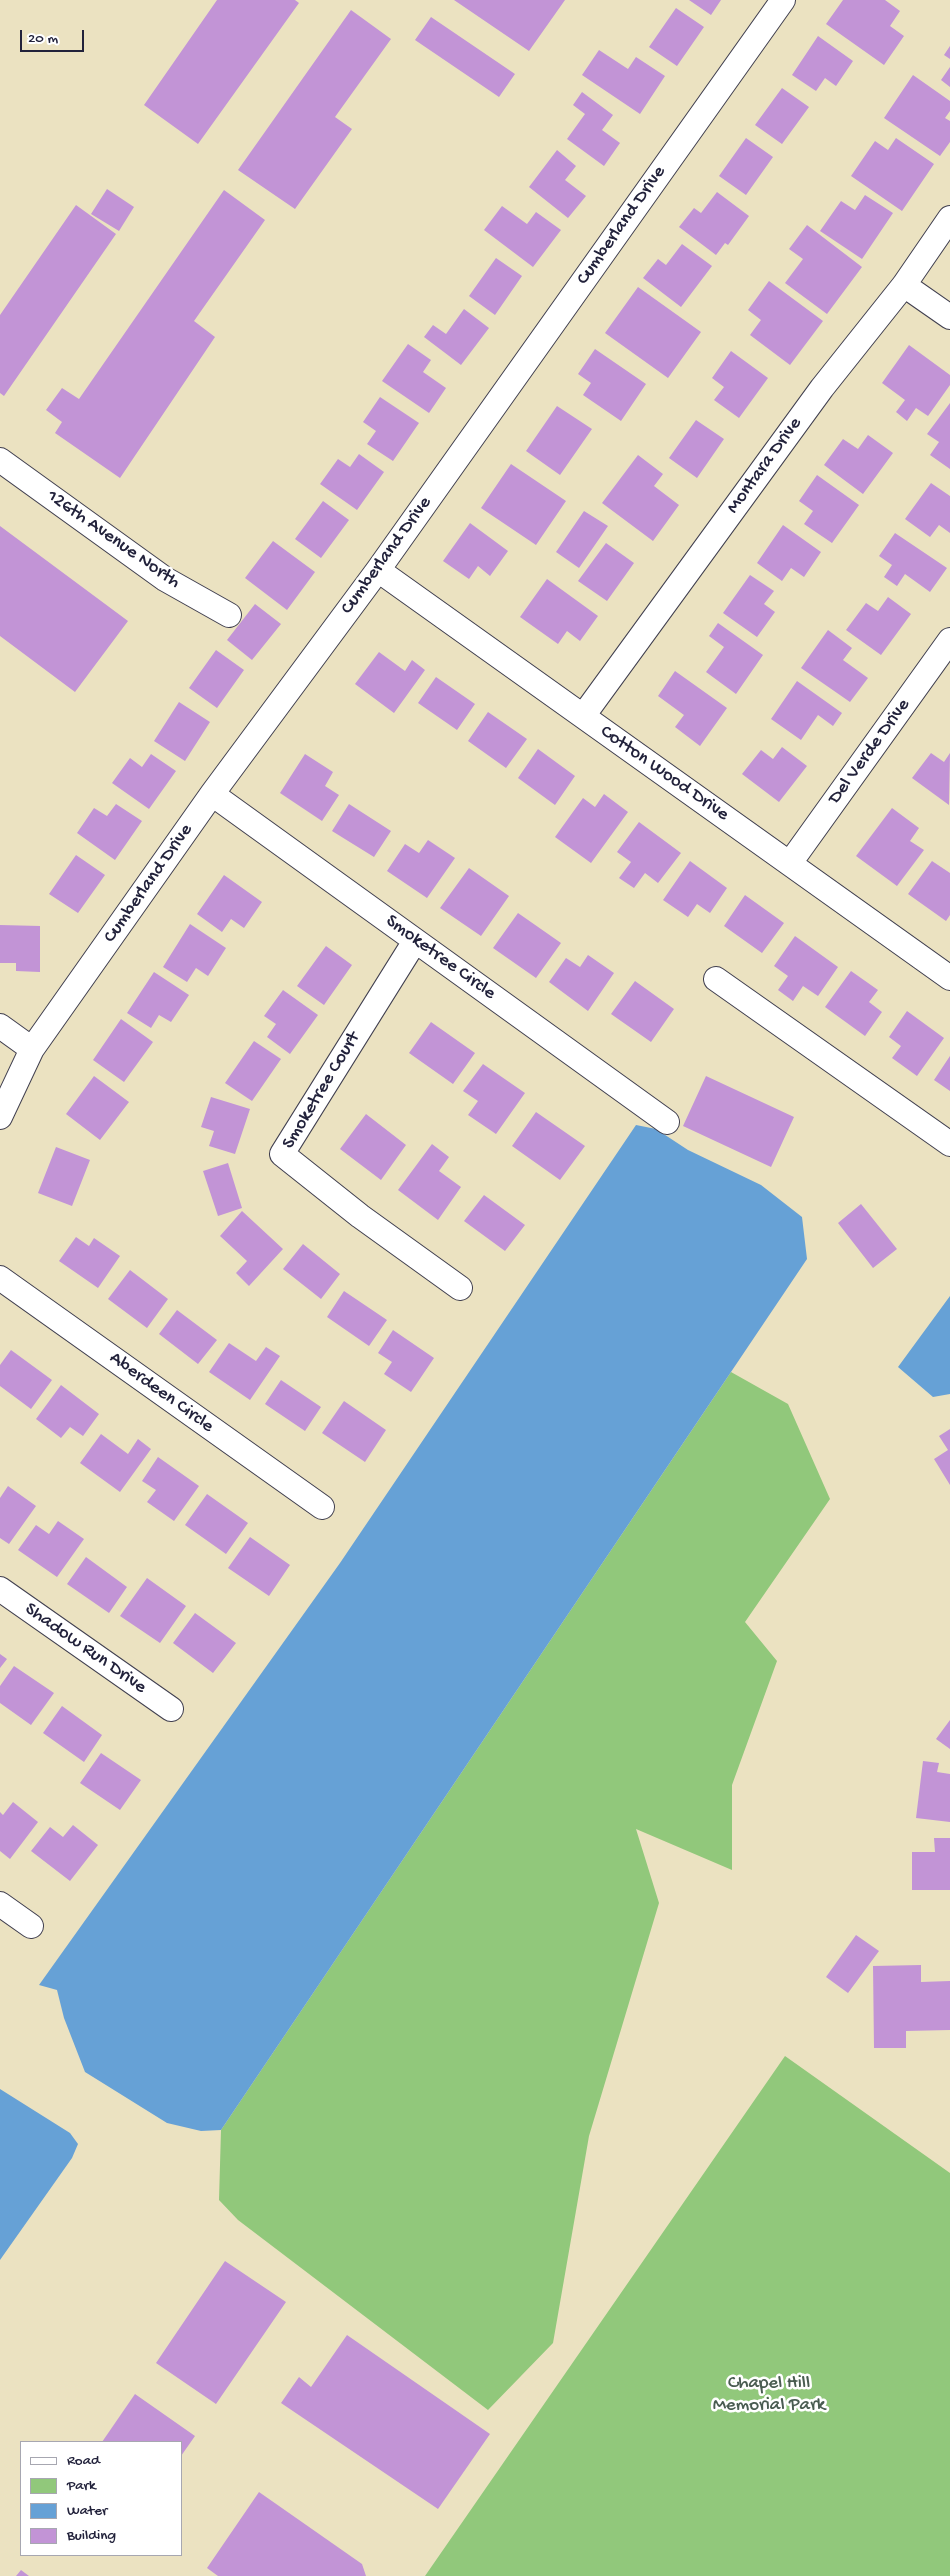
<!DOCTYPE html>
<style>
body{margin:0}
#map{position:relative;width:950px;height:2576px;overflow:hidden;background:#ebe2c1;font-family:"Gochi Hand",sans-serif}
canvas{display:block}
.legend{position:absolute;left:20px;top:2441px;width:162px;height:115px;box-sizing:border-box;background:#fff;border:1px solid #a7a7b1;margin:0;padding:6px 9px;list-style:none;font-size:15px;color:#22223b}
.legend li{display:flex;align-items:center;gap:10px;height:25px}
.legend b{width:25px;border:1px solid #a7a7b1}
.scale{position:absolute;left:20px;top:30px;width:64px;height:22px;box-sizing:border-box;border:2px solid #22223b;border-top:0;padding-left:6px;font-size:15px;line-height:18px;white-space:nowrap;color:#22223b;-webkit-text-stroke:4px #fff;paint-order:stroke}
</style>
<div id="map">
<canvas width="950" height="2576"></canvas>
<ul class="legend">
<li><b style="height:6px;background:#fff"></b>Road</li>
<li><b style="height:14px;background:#91c87b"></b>Park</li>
<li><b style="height:14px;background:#66a1d6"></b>Water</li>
<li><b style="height:14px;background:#c294d6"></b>Building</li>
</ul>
<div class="scale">20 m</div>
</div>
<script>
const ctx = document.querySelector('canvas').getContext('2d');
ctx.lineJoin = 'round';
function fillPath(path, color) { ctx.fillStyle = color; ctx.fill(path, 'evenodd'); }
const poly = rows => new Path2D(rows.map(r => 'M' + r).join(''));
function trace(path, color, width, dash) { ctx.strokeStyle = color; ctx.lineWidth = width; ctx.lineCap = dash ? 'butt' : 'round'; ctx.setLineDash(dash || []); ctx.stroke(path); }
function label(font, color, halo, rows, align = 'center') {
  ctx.font = font + ' "Gochi Hand",sans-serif'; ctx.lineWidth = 5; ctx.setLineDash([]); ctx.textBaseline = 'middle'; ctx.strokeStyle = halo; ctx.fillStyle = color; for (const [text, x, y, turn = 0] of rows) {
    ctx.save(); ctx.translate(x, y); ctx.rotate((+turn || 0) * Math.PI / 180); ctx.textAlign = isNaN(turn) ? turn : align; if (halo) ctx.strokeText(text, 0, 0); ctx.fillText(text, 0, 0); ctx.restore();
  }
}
const green = poly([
 [731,1372,788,1404,830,1499,745,1622,777,1661,732,1785,732,1870,636,1829,659,1903,589,2136,553,2343,488,2410,238,2220,219,2200,221,2130],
 [785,2056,950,2173,950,2576,425,2576]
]);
const water = poly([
 [636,1125,656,1129,688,1150,761,1185,802,1217,807,1259,221,2130,201,2131,167,2123,85,2072,64,2018,57,1990,39,1985,340,1563],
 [950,1296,950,1394,933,1397,898,1367],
 [0,2089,70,2133,78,2144,72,2158,0,2260]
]);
const building = poly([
 [217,0,295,0,299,3,198,144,144,105],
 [454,0,565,0,529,51],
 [689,0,721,0,711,15],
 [843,0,885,0,900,11,890,26,904,36,884,65,826,24],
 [676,8,704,27,677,66,649,47],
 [351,10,391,39,335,117,352,129,295,209,238,170],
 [431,17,515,74,499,97,415,40],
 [818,36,853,61,836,86,825,78,816,91,792,75],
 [950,46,950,59,944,55],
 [599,50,628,69,636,57,665,76,640,114,582,75],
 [950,67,950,87,941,80],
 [913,75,950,101,950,111,945,118,950,121,950,142,940,156,884,118],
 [782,88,809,107,782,144,755,125],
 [582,92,613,115,602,130,620,143,604,166,567,139,585,114,573,105],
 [746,138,773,157,746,195,719,176],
 [896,138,934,164,902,211,851,176,875,141,888,150],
 [557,150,576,166,565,180,586,196,568,218,529,187],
 [107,189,134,207,119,231,91,214],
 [224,190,265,220,194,321,215,337,120,478,55,433,62,422,46,410,62,388,79,399],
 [717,192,749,216,728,245,725,243,716,255,679,227,694,208,701,213],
 [865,195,893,213,862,259,820,231,841,201,855,210],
 [76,205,116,234,4,396,0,393,0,315],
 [502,206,527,224,536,212,561,230,533,267,484,230],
 [807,225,862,267,827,314,785,283,803,259,789,249],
 [682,244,712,266,681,307,643,278,658,259,666,265],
 [496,258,522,276,495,315,469,296],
 [769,281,823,321,790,365,750,335,761,320,748,310],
 [638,287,701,332,668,378,605,333],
 [464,309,489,328,461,365,424,337,433,325,446,334],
 [408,344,431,360,423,372,446,388,429,413,382,381],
 [909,345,950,375,950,385,928,416,916,408,907,421,896,412,905,400,882,383],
 [595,349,646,384,621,421,583,395,591,383,578,374],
 [731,351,768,378,739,418,714,400,724,387,712,378],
 [380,397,419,423,393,461,367,444,376,431,363,422],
 [950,403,950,469,930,455,939,442,927,434],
 [557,406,592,429,560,475,526,451],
 [696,420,724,439,697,478,669,458],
 [868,435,893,453,863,494,824,465,843,439,858,449],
 [359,454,384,472,357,510,320,484,338,459,350,467],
 [638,455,663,474,654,486,679,505,653,541,602,503],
 [511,464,566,501,536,545,481,508],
 [817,475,859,505,832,543,804,524,813,511,799,501],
 [931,483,950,496,950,533,939,525,930,537,905,519],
 [323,501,349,520,321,558,295,539],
 [584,511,608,526,579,568,556,552],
 [470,523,508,551,490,576,478,566,469,579,443,561],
 [783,525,821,552,804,577,791,568,782,581,757,563],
 [0,526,128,621,75,692,0,636],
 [895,533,947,568,930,592,905,574,897,586,884,577,892,565,879,556],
 [273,541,315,572,287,610,245,578],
 [606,543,634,563,607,601,578,581],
 [750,575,774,591,764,604,775,612,757,637,723,613],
 [547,579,598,616,580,641,567,631,558,644,520,617],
 [888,597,911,614,881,655,846,630,866,603,878,611],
 [255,604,281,624,252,660,227,640],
 [718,623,763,655,736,694,706,672,724,647,709,636],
 [828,630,852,648,843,660,868,678,850,702,801,668],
 [216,650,244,670,217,708,189,688],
 [379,652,405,671,412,660,425,670,394,713,355,684],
 [675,671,727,708,700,746,675,727,684,715,658,696],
 [436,677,475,704,457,730,418,703],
 [797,681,842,713,833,726,818,715,801,740,771,719],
 [179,702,210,722,185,761,154,741],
 [488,712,527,739,506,768,468,741],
 [782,747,807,766,779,802,742,774,761,750,773,759],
 [538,749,575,776,555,805,518,778],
 [931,753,944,762,950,753,949,805,912,778],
 [151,754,176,771,149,809,112,783,130,758,142,767],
 [305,754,333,772,325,786,339,795,322,821,280,793],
 [604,794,628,812,591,863,555,837,583,798,595,807],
 [116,804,142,821,115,860,77,833,94,808,107,816],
 [349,804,391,831,374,857,332,831],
 [892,808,919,828,910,841,924,850,897,886,856,856],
 [639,822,681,853,658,883,645,873,634,888,619,878,631,862,617,852],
 [428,840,455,858,427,898,387,871,405,844,419,853],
 [76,855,105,875,78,913,49,894],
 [690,861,727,888,710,913,697,904,688,917,663,900],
 [932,861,950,873,950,915,946,921,908,894],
 [469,868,509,896,481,936,440,908],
 [224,875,262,902,244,928,231,919,222,932,197,914],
 [745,895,784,923,762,953,724,926],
 [518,913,561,943,536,978,493,948],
 [190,924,226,948,208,976,196,968,187,982,163,967],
 [0,925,40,926,40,972,16,971,16,963,0,963],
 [795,936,838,967,818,996,803,986,793,1001,778,990,788,976,774,966],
 [326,946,352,965,324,1005,297,986],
 [588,955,614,973,588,1011,549,982,566,958,580,967],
 [851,971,878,990,869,1002,882,1012,865,1036,825,1007],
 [154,972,189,995,171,1022,159,1015,151,1028,127,1013],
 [635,981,674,1009,651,1042,611,1014],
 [283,990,318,1015,290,1054,267,1037,276,1024,264,1016],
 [907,1011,944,1038,917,1076,892,1058,901,1046,889,1037],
 [121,1019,153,1042,124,1082,93,1060],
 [431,1022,475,1053,453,1084,409,1053],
 [254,1041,281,1059,252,1101,225,1083],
 [950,1056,950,1091,934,1080],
 [483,1064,525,1093,496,1134,468,1115,478,1101,463,1091],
 [94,1076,129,1102,100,1140,66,1114],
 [706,1076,794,1117,771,1167,683,1126],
 [211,1097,250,1109,235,1154,209,1146,214,1131,201,1127],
 [536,1112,585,1146,560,1180,512,1146],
 [366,1114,406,1145,381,1180,340,1149],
 [432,1144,449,1157,439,1171,461,1187,438,1220,398,1190],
 [56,1147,90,1160,72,1206,38,1193],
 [228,1163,242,1208,218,1216,203,1171],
 [484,1195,525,1225,505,1251,464,1221],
 [861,1204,897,1249,873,1268,838,1223],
 [242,1211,283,1249,249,1286,236,1273,247,1261,220,1236],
 [76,1237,89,1246,94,1238,120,1256,98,1288,59,1261],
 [303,1244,340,1274,321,1299,283,1269],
 [130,1270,168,1299,147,1328,108,1299],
 [344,1291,387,1320,369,1346,327,1317],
 [177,1310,217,1340,198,1364,159,1334],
 [393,1330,434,1358,411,1392,384,1374,392,1362,378,1353],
 [229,1343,256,1361,266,1347,280,1356,250,1400,209,1372],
 [11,1350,52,1380,31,1409,0,1386,0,1365],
 [281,1380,321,1407,305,1431,265,1404],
 [61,1385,99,1414,83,1436,70,1427,61,1438,36,1419],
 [344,1401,386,1430,365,1462,322,1433],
 [950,1429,950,1485,934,1459,948,1450,939,1436],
 [101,1434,128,1454,138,1439,151,1449,120,1492,80,1463],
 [158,1457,199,1486,174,1521,147,1502,156,1490,142,1481],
 [8,1486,36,1506,9,1544,0,1538,0,1498],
 [207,1494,248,1523,226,1554,185,1525],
 [58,1521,84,1539,57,1577,18,1550,36,1525,49,1534],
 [250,1537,290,1565,269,1596,228,1568],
 [86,1557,127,1587,109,1613,67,1584],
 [147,1578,186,1606,160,1643,120,1616],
 [195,1613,236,1643,213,1673,173,1643],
 [0,1654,7,1659,0,1668],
 [14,1666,54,1693,31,1725,0,1703,0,1686],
 [62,1706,102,1735,84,1762,43,1733],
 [950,1720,950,1749,936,1739],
 [101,1753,141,1780,120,1810,80,1783],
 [923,1761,939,1763,937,1772,950,1774,950,1822,916,1818],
 [13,1802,38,1822,10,1859,0,1851,0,1812,3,1815],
 [73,1825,98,1845,70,1881,31,1851,50,1827,63,1837],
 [934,1838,950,1838,950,1890,912,1890,912,1852,935,1852],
 [856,1935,879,1951,848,1993,826,1977],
 [921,1965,921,1982,950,1981,950,2030,906,2031,906,2048,874,2048,873,1966],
 [225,2261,286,2302,216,2404,156,2363],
 [347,2335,490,2434,438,2509,281,2403,299,2377,311,2387],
 [135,2394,195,2436,181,2456,181,2442,102,2442],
 [259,2492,362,2564,366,2576,218,2576,207,2568],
 [21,2570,29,2576,16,2576]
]);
const street = poly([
 [904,285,950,317],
 [0,460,165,579,229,615],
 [378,570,950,978],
 [583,716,822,388,904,285,950,218],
 [212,794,667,1122],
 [790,863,950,640],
 [415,941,282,1154,360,1216,460,1288],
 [716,979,950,1144],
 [0,1026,32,1049],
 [0,1117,32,1049,212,794,378,570,783,0],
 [0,1278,322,1507],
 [0,1589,171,1709],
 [0,1904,31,1926]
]);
const streetNames = [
 ["Cumberland Drive",622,226,-55],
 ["Montara Drive",765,466,-54],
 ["126th Avenue North",113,540,35],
 ["Cumberland Drive",387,556,-54],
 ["Del Verde Drive",870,752,-54],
 ["Cotton Wood Drive",664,774,35],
 ["Cumberland Drive",149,884,-55],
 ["Smoketree Circle",440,958,36],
 ["Smoketree Court",322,1091,-59],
 ["Aberdeen Circle",161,1393,36],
 ["Shadow Run Drive",85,1649,35]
];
const parkNames = [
 ["Chapel Hill",769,2384],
 ["Memorial Park",769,2406]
];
fillPath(green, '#91c87b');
fillPath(water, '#66a1d6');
fillPath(building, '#c294d6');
trace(street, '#403f4f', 26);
trace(street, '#fff', 24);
label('19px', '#22223b', '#fff', streetNames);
label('19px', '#495c51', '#fff', parkNames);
</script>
